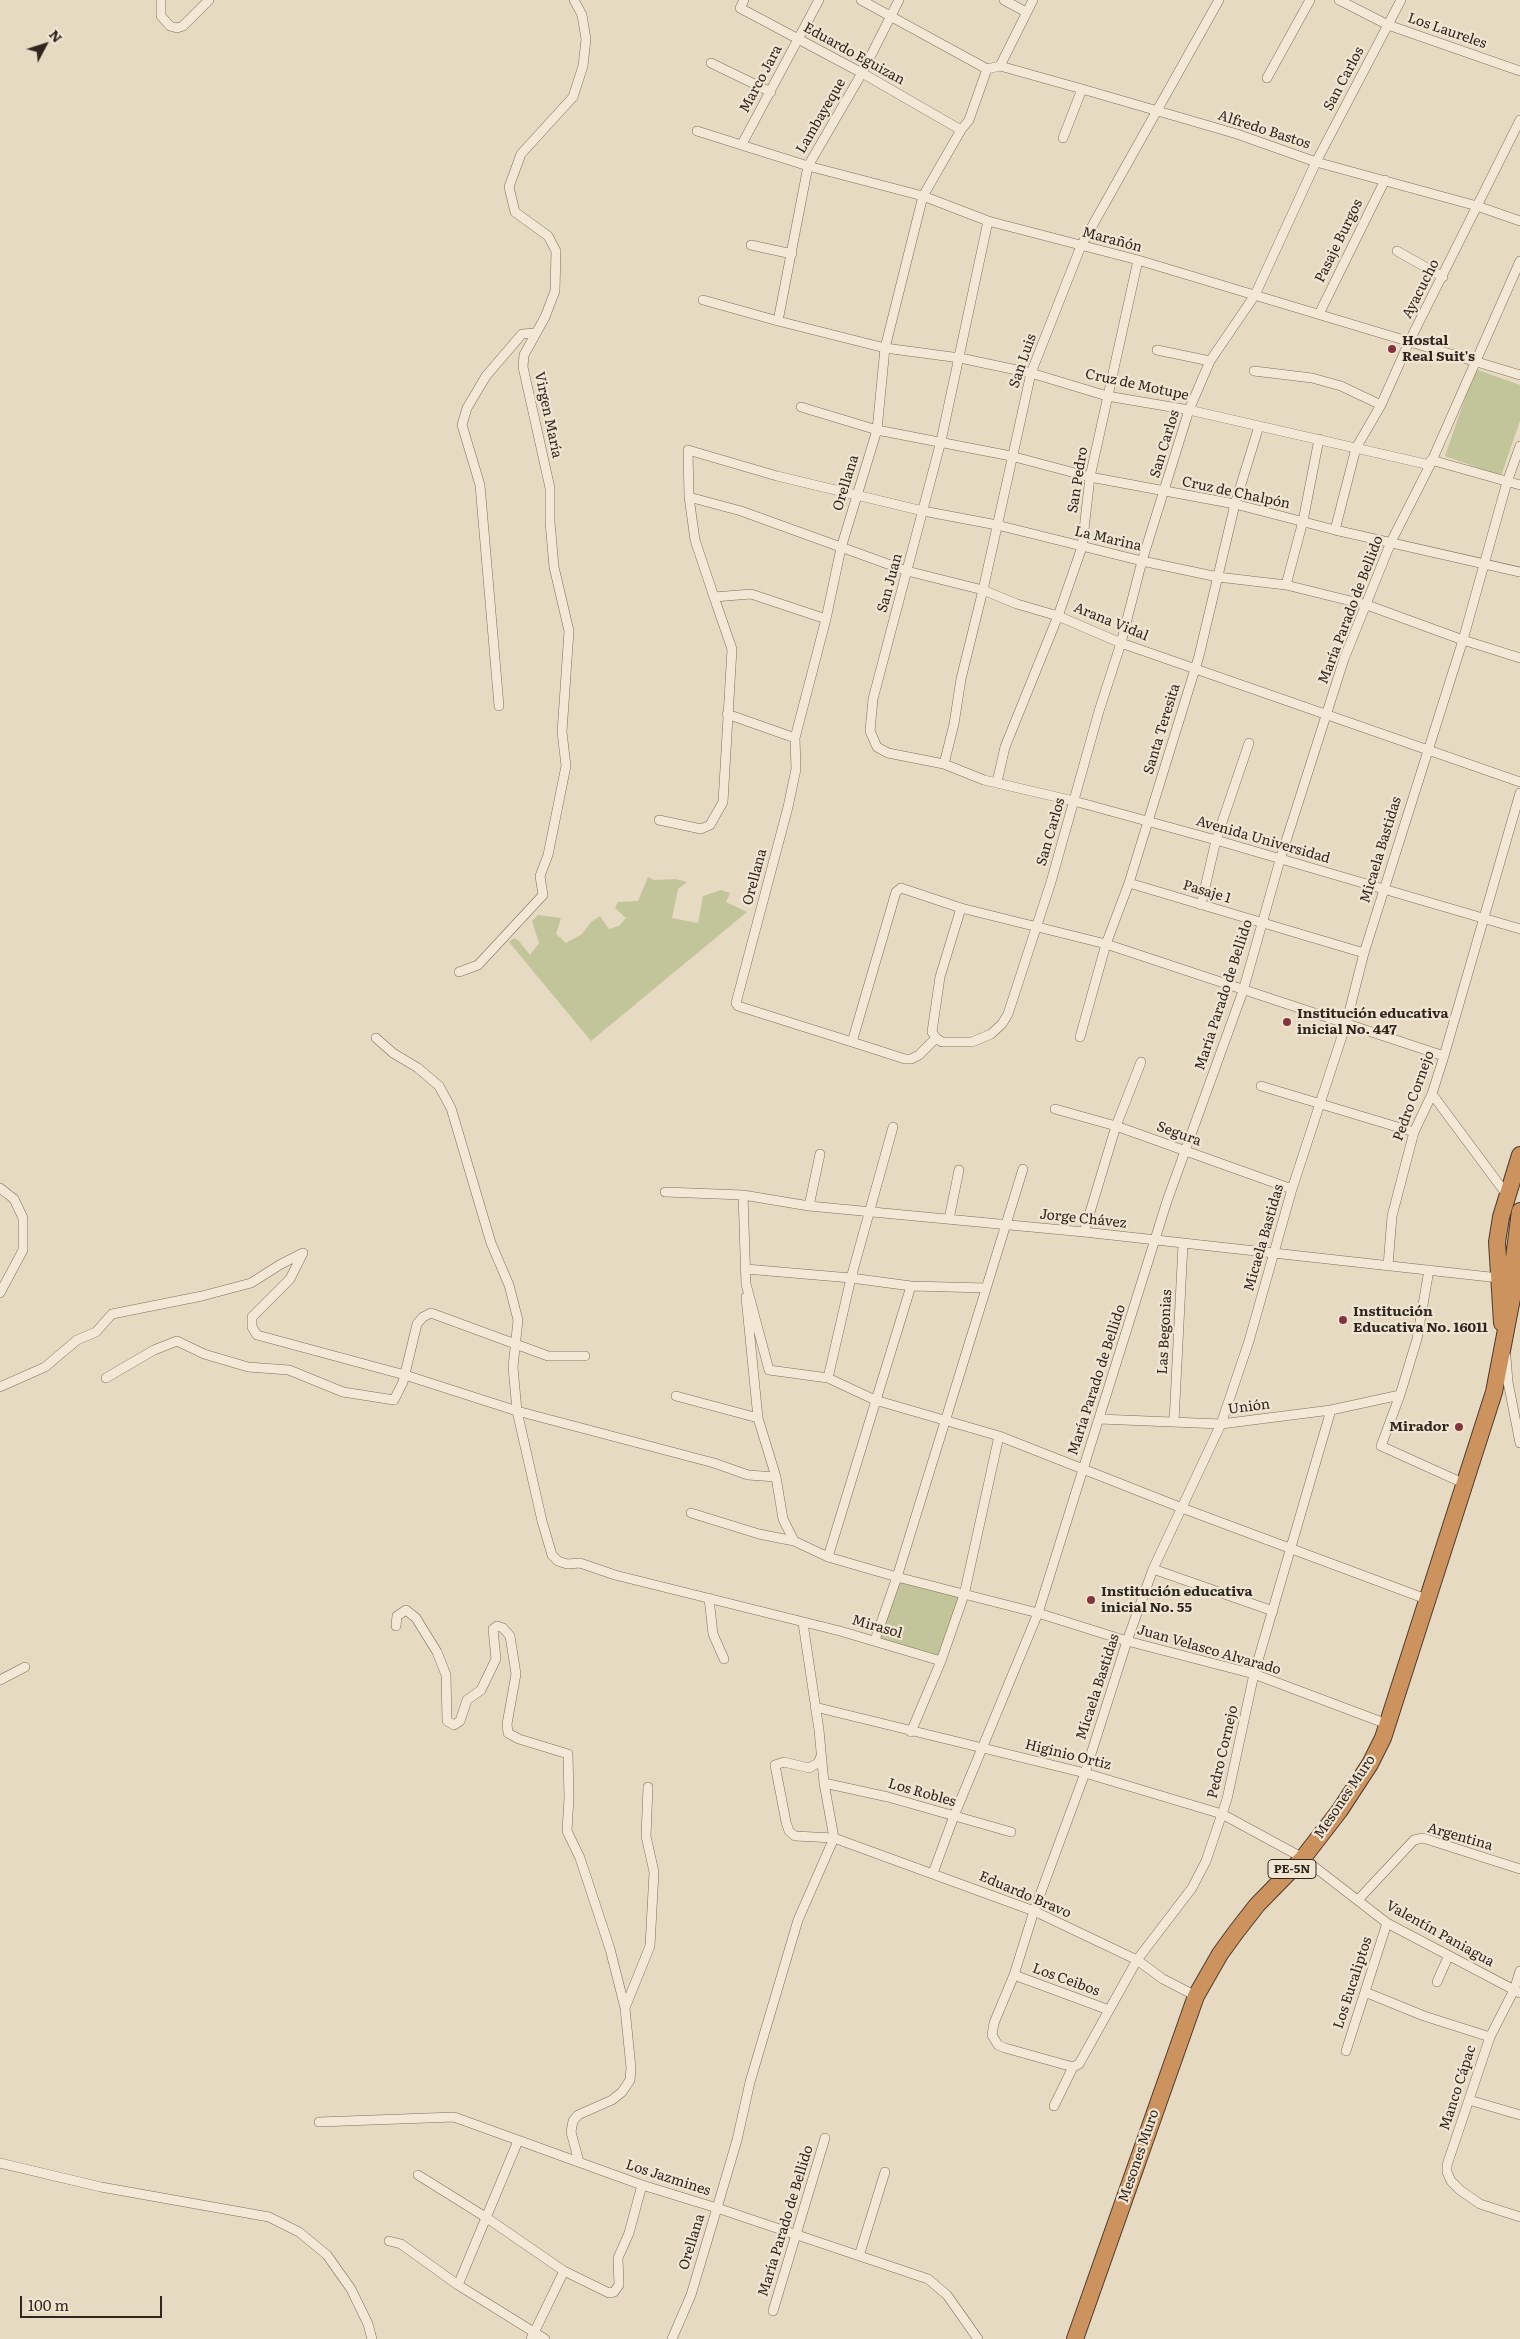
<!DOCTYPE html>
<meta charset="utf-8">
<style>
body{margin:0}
#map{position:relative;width:1520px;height:2339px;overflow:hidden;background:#e7dac3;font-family:Literata,serif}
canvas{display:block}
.north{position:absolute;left:20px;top:20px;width:50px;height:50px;-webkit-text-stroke:4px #f0e5d2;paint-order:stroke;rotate:50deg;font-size:14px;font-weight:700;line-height:20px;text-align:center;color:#31261e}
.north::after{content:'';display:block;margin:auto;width:18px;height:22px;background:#31261e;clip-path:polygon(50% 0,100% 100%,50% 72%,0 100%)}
.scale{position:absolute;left:20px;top:2296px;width:142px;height:22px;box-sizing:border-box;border:2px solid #31261e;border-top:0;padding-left:6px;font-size:15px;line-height:18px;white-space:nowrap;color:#31261e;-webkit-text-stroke:4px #f0e5d2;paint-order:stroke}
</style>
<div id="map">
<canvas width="1520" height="2339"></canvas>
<div class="north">N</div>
<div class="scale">100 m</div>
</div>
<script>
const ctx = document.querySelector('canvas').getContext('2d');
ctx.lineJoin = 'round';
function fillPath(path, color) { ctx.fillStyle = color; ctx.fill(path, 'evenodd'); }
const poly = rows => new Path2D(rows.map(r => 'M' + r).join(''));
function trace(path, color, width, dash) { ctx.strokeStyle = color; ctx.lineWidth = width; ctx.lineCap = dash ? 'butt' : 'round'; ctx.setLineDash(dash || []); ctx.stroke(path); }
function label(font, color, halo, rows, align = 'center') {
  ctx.font = font + ' Literata,serif'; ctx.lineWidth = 4.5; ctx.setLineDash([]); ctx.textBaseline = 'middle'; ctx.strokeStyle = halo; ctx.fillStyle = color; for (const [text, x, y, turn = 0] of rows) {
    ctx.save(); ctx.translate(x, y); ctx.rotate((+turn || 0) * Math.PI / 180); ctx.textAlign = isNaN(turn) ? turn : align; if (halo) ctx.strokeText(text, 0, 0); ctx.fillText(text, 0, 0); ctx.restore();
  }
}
const green = poly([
 [1475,369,1520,385,1520,421,1501,476,1445,456],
 [648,877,654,880,675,879,687,882,678,889,672,918,698,923,703,896,721,890,730,893,726,902,747,912,591,1041,509,942,514,938,518,940,530,955,539,943,532,921,538,915,561,918,556,934,566,943,582,934,591,922,600,916,609,929,619,926,626,918,615,908,618,902,638,901],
 [897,1577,964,1595,941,1661,875,1640]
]);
const street = poly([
 [161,0,161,16,170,26,177,28,183,26,209,0],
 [744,0,740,8,862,73,961,130],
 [861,0,987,69],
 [899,0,862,73,808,166,778,321,885,348,960,358,1031,373,1107,396,1189,410,1430,465],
 [1004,0,1026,12],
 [1339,0,1388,25,1520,71],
 [711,63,771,92],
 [1000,66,1033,0],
 [1267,78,1310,0],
 [697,131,808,166,923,196,988,221,1138,260,1520,375],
 [1063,138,1082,89],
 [742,144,819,0],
 [988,221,941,441,873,699,870,731,877,747,888,753,944,764,984,780,1074,801,1216,840,1520,929],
 [751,245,792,254],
 [1397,251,1443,277],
 [703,300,778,321],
 [1319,314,1385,180],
 [1157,350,1210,361],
 [1254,371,1312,378,1341,386,1381,405],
 [801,407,877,430,1011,456,1090,477,1235,504,1335,530,1520,572],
 [1431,460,1520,485],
 [689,497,741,511,907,571,983,590,1017,604,1058,616,1121,643,1520,782],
 [1335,530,1356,448,1381,405,1410,340,1520,120],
 [1286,585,1303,521,1319,439],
 [826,619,751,594,714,597,695,540,689,497,688,450,777,476,923,511,997,525,1142,561,1218,577,1286,585,1367,605,1463,640,1520,658],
 [499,706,480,485,462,425,467,408,486,376,522,334,536,333],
 [727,714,795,738],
 [944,764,954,724,961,679,983,590,1031,373,1081,246,1219,0],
 [997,782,1005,747,1058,616,1082,547,1090,477,1138,260],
 [659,820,701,829,710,825,723,802,732,649,714,597],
 [1129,883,1364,953],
 [1201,905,1216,840,1249,743],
 [961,908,940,977,932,1032,936,1038,942,1042,972,1042,991,1034,1002,1024,1008,1014,1051,882,1099,711,1121,643,1142,561,1189,410,1210,361,1255,295,1316,162,1401,0],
 [459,972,478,965,543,895,540,876,548,855,566,766,562,732,569,631,554,567,550,522,550,488,523,367,524,355,545,317,555,291,556,251,548,236,515,212,509,187,521,154,573,97,583,66,586,39,582,15,574,0],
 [1080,1037,1106,944,1129,883,1199,656,1235,504,1259,426],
 [376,1038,393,1053,418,1068,439,1086,451,1108,491,1243,509,1285,518,1320,513,1367,517,1411,542,1521,552,1555,558,1561,567,1564,580,1563,615,1575,840,1631,941,1661],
 [852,1042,905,1059,911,1059,919,1055,936,1038],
 [1444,1056,1106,944,961,908,901,888,896,892,852,1042,738,1006,736,1003,788,807,796,769,795,738,826,619,841,548,877,430,885,348,923,196,961,130,969,120,987,69,1000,66,1082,89,1237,134,1316,162,1477,206,1520,221],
 [1261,1086,1414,1132],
 [1432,1094,1507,1195],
 [1055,1109,1116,1126,1292,1189],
 [0,1188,14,1199,23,1218,23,1250,0,1293],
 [665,1192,743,1195,809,1206,1084,1232,1499,1278],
 [743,1195,746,1284,769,1370,828,1378,875,1400,999,1436,1182,1508,1426,1599],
 [809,1206,820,1154],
 [949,1219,959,1170],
 [1084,1232,1116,1126,1141,1062],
 [1388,1266,1392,1216,1414,1132,1432,1094,1444,1056,1520,793],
 [746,1269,851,1278,911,1286,986,1288],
 [1429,1270,1417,1339,1400,1395,1381,1446,1463,1483],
 [1506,1357,1508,1382,1520,1443],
 [106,1378,154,1350,177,1341,204,1354,248,1367,289,1370,343,1392,394,1400,403,1382,417,1324,423,1317,431,1313,548,1356,585,1356],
 [828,1378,851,1278,893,1127],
 [0,1387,45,1367,77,1340,96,1332,112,1314,202,1296,251,1283,281,1264,303,1253,290,1279,252,1317,252,1327,257,1335,405,1375,517,1411,714,1463,748,1475,776,1477],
 [676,1396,758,1418],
 [1099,1419,1221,1424,1331,1410,1400,1395],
 [1174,1422,1183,1244],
 [691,1513,759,1534,794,1541,783,1519,776,1477,758,1418,746,1297],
 [794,1541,828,1557,897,1577,1038,1613,1127,1641,1254,1674,1387,1724],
 [828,1557,911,1286],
 [1153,1569,1273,1611],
 [709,1598,713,1634,724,1659],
 [396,1626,397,1616,406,1610,416,1618,437,1652,446,1675,447,1721,454,1725,460,1721,467,1700,481,1690,496,1659,493,1629,497,1626,503,1628,510,1636,516,1674,507,1724,508,1733,519,1739,568,1754,569,1798,567,1831,580,1858,610,1949,625,2008,631,2068,630,2080,622,2092,612,2100,578,2115,573,2121,571,2132,579,2162],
 [875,1640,897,1577,1023,1169],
 [0,1680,25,1667],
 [815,1707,1085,1773,1222,1814,1303,1858,1387,1923,1520,1993],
 [911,1732,941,1661,964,1595,999,1436],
 [821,1756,818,1763,809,1768,784,1762,775,1765,786,1822,789,1831,795,1836,834,1838,1034,1911,1137,1960,1163,1979,1196,1996],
 [824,1783,888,1797,1011,1832],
 [933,1873,954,1816,1038,1613,1167,1201,1243,991,1280,860,1344,659,1391,542,1430,465,1520,261],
 [1358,1900,1414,1840,1423,1838,1520,1869],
 [1520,1971,1514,1990,1490,2037,1447,2165,1447,2172,1451,2181,1460,2190,1480,2204,1520,2217],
 [1014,1975,1109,2010],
 [1437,1982,1448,1957],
 [1365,1992,1424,2016,1490,2037],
 [625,2008,650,1946,654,1872,646,1836,648,1787],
 [1346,2051,1387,1923],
 [1073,2067,1005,2048,998,2045,992,2035,994,2023,1014,1975,1034,1911,1085,1773,1127,1641,1153,1569,1221,1424,1249,1341,1292,1189,1346,1024,1364,953,1463,640,1507,482,1520,446],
 [1073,2067,1079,2064,1137,1960,1192,1888,1206,1861,1227,1799,1254,1674,1331,1410],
 [1469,2100,1520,2115],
 [1054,2106,1073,2067],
 [319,2122,454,2117,642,2185,717,2208,928,2279,947,2295,978,2339],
 [0,2163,101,2187,269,2217,299,2232,327,2255,351,2289,368,2324,372,2339],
 [418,2175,487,2218,564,2271,609,2293,614,2292,619,2285,618,2258,629,2233,642,2185],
 [389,2241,401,2244,458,2285,545,2339],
 [859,2256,885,2172],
 [458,2285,518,2141],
 [773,2311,825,2138],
 [531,2339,564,2271],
 [672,2339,691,2295,717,2208,737,2140,750,2082,798,1920,834,1838,824,1783,819,1730,803,1623]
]);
const highway = poly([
 [1502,1323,1497,1242,1501,1217,1520,1155],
 [1075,2339,1196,1996,1220,1954,1236,1932,1257,1905,1303,1858,1340,1810,1370,1764,1383,1738,1494,1392,1514,1288,1514,1258,1520,1211]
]);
const markers = [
 [1392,349,5,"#86343b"],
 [1287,1022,5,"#86343b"],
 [1343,1320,5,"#86343b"],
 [1459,1427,5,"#86343b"],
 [1091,1600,5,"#86343b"]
];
const shields = [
 [1292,1869,48]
];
const shieldNames = [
 ["PE-5N",1292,1869]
];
const streetNames = [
 ["Los Laureles",1447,31,19],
 ["Eduardo Eguizan",854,54,29],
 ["Marco Jara",761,79,-62],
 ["San Carlos",1344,79,-62],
 ["Lambayeque",821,116,-60],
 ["Alfredo Bastos",1264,130,18],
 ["Marañón",1112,240,15],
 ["Pasaje Burgos",1339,241,-64],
 ["Ayacucho",1421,289,-63],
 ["San Luis",1023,361,-71],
 ["Cruz de Motupe",1137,385,12],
 ["Virgen María",548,415,78],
 ["San Carlos",1165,444,-73],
 ["San Pedro",1078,480,-81],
 ["Orellana",846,483,-73],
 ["Cruz de Chalpón",1236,493,12],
 ["La Marina",1108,539,13],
 ["San Juan",890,583,-75],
 ["María Parado de Bellido",1351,610,-69],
 ["Arana Vidal",1111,622,22],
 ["Santa Teresita",1162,729,-73],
 ["San Carlos",1051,832,-74],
 ["Avenida Universidad",1263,840,16],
 ["Micaela Bastidas",1381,850,-73],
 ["Orellana",755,877,-75],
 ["Pasaje 1",1207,892,17],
 ["María Parado de Bellido",1224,995,-72],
 ["Pedro Cornejo",1414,1096,-70],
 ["Segura",1179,1134,20],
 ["Jorge Chávez",1083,1219,6],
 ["Micaela Bastidas",1264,1238,-74],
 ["Las Begonias",1165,1332,-87],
 ["María Parado de Bellido",1097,1380,-72],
 ["Unión",1249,1407,-7],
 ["Mirasol",877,1627,16],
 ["Juan Velasco Alvarado",1209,1650,16],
 ["Micaela Bastidas",1098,1687,-72],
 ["Pedro Cornejo",1223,1752,-77],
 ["Higinio Ortiz",1068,1755,14],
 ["Los Robles",922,1793,16],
 ["Mesones Muro",1345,1797,-56],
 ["Argentina",1460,1837,16],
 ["Eduardo Bravo",1025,1895,23],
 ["Valentín Paniagua",1440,1934,29],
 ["Los Ceibos",1066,1980,20],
 ["Los Eucaliptos",1353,1983,-72],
 ["Manco Cápac",1458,2088,-72],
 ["Mesones Muro",1139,2156,-71],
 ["Los Jazmines",668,2178,18],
 ["María Parado de Bellido",786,2221,-73],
 ["Orellana",692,2242,-73]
];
const poiNames = [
 ["Hostal",1402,341],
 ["Real Suit's",1402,357],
 ["Institución educativa",1297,1014],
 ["inicial No. 447",1297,1030],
 ["Institución",1353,1312],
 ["Educativa No. 16011",1353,1328],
 ["Mirador",1449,1427,"right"],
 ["Institución educativa",1101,1592],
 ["inicial No. 55",1101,1608]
];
fillPath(green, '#c2c499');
trace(street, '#7f6c5c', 10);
trace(highway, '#4d3b30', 18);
trace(street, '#f3e8d5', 9);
trace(highway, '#cc935e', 16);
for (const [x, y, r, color] of markers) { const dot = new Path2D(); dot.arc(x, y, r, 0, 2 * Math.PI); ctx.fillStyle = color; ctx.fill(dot); trace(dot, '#f0e5d2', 2); }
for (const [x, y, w] of shields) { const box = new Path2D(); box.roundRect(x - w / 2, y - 9.5, w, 19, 4); ctx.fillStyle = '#f0e5d2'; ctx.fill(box); trace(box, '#31261e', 1); }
label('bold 12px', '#31261e', null, shieldNames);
label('14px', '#31261e', '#f0e5d2', streetNames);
label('bold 14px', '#31261e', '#f0e5d2', poiNames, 'left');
</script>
